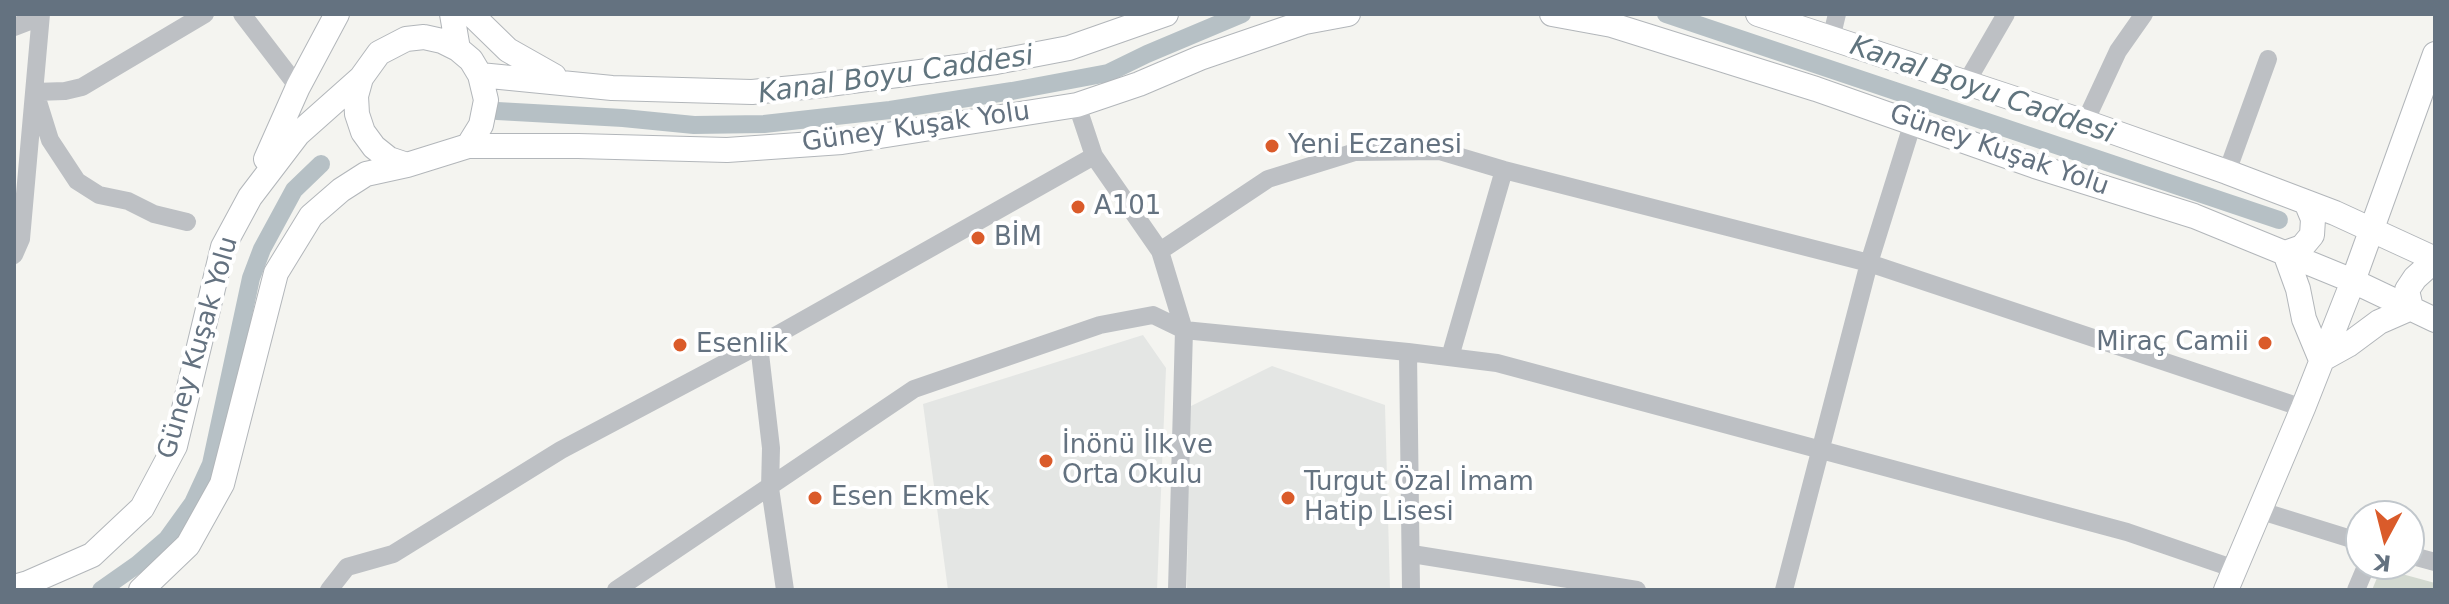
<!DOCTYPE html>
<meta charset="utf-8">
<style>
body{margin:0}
#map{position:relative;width:2449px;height:604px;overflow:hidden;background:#f4f4f0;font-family:"DejaVu Sans",sans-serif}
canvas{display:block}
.frame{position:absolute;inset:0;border:16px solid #647280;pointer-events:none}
.north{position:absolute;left:2345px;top:500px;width:80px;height:80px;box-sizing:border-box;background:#fff;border:2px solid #c1c7cc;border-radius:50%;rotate:187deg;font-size:22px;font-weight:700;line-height:32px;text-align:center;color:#647280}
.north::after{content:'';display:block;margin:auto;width:28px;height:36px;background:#da5b2a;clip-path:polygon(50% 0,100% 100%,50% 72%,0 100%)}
</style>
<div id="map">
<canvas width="2449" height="604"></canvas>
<div class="frame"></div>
<div class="north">K</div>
</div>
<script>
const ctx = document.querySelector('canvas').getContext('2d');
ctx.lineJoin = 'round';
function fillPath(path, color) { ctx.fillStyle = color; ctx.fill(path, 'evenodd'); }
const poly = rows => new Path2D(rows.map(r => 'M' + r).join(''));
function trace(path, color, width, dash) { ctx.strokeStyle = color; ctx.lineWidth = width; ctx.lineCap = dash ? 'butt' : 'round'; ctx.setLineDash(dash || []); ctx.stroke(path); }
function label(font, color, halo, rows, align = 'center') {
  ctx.font = font + ' "DejaVu Sans",sans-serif'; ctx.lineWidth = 8; ctx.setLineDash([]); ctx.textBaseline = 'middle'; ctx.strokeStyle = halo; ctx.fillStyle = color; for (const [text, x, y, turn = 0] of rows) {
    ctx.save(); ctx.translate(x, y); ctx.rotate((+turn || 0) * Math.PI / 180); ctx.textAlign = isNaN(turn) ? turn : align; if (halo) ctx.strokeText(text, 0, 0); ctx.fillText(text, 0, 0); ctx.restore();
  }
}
const built = poly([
 [1143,335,1166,368,1157,590,948,590,923,404],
 [1272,366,1385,405,1390,590,1187,590,1189,407]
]);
const green = poly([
 [2391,571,2435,583,2435,590,2372,590,2379,573]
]);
const canal = poly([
 [1666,14,2279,220],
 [497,111,623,118,694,125,764,124,890,110,1012,91,1108,73,1147,54,1242,14],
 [101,590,138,564,167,539,193,503,211,464,251,278,262,249,294,190,321,164]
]);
const minor = poly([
 [242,14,298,87],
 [14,27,40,17],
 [1831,39,1837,14],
 [1966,83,2006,14],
 [1077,105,1094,156,1160,251,1184,330,1177,590],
 [2085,122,2118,51,2144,14],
 [2227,172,2268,59],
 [187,222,154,214,128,201,99,195,77,181,50,140,35,92,65,91,82,87,205,14],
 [1160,251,1268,179,1355,152,1440,151,1504,170,1869,263,2303,408],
 [14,255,21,239,41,14],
 [759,345,771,448,770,488,785,590],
 [1408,352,1497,363,2127,532,2235,569],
 [1450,357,1504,170],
 [2258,510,2361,542],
 [1412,554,1637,590],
 [2409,555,2435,562],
 [329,590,347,567,393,554,561,450,759,345,1094,156],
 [616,590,914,389,1100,325,1153,315,1184,330,1408,352,1411,590],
 [1784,590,1869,263,1913,122],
 [2356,590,2367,564]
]);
const major = poly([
 [452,14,458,49],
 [471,14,508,50,554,76],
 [1552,14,1612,25,1816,89,2035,166,2194,216,2353,281,2435,320],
 [1758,14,2085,122,2227,172,2335,213,2435,259],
 [424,37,442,41,458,49,471,60,480,75,486,100,481,125,468,146,407,165,389,159,374,147,363,132,357,114,356,96,361,78,379,53,406,39,424,37],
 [480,75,612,88,752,92,814,86,996,62,1069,48,1166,14],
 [468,146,578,146,727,150,842,142,1077,105,1139,84,1200,58,1305,22,1348,14],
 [266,159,298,87,337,14],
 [2306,202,2313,219,2312,235,2302,247,2285,253,2298,289,2304,319,2321,360,2348,345,2379,322,2411,308,2407,290,2415,278,2435,260],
 [14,587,28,583,92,555,142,508,175,446,223,247,250,197,298,134,361,78],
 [141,590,188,545,222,484,276,273,311,216,341,190,366,174,407,165],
 [2226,590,2303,408,2353,281,2435,54]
]);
const markers = [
 [1272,146,8,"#da5b2a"],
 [1078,207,8,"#da5b2a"],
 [978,238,8,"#da5b2a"],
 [2265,343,8,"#da5b2a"],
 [680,345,8,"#da5b2a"],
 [1046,461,8,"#da5b2a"],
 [815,498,8,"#da5b2a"],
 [1288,498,8,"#da5b2a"]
];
const streetNames = [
 ["Güney Kuşak Yolu",916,128,-8],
 ["Güney Kuşak Yolu",1999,151,19],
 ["Güney Kuşak Yolu",199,348,-74]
];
const poiNames = [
 ["Yeni Eczanesi",1288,146],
 ["A101",1094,207],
 ["BİM",994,238],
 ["Miraç Camii",2249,343,"right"],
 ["Esenlik",696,345],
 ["İnönü İlk ve",1062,446],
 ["Orta Okulu",1062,476],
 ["Turgut Özal İmam",1304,483],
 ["Hatip Lisesi",1304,513],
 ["Esen Ekmek",831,498]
];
const waterNames = [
 ["Kanal Boyu Caddesi",896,76,-8],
 ["Kanal Boyu Caddesi",1982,91,19]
];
fillPath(built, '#e4e6e4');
fillPath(green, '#d3d9d0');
trace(canal, '#b6c0c5', 18);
trace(major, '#b2b6ba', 26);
trace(minor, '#bdc0c4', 18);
trace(major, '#fff', 24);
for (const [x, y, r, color] of markers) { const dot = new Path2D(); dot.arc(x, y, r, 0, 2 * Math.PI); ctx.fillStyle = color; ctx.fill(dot); trace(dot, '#fff', 3); }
label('26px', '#647280', '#fff', streetNames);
label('26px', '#647280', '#fff', poiNames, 'left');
label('italic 28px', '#60747e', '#fff', waterNames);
</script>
